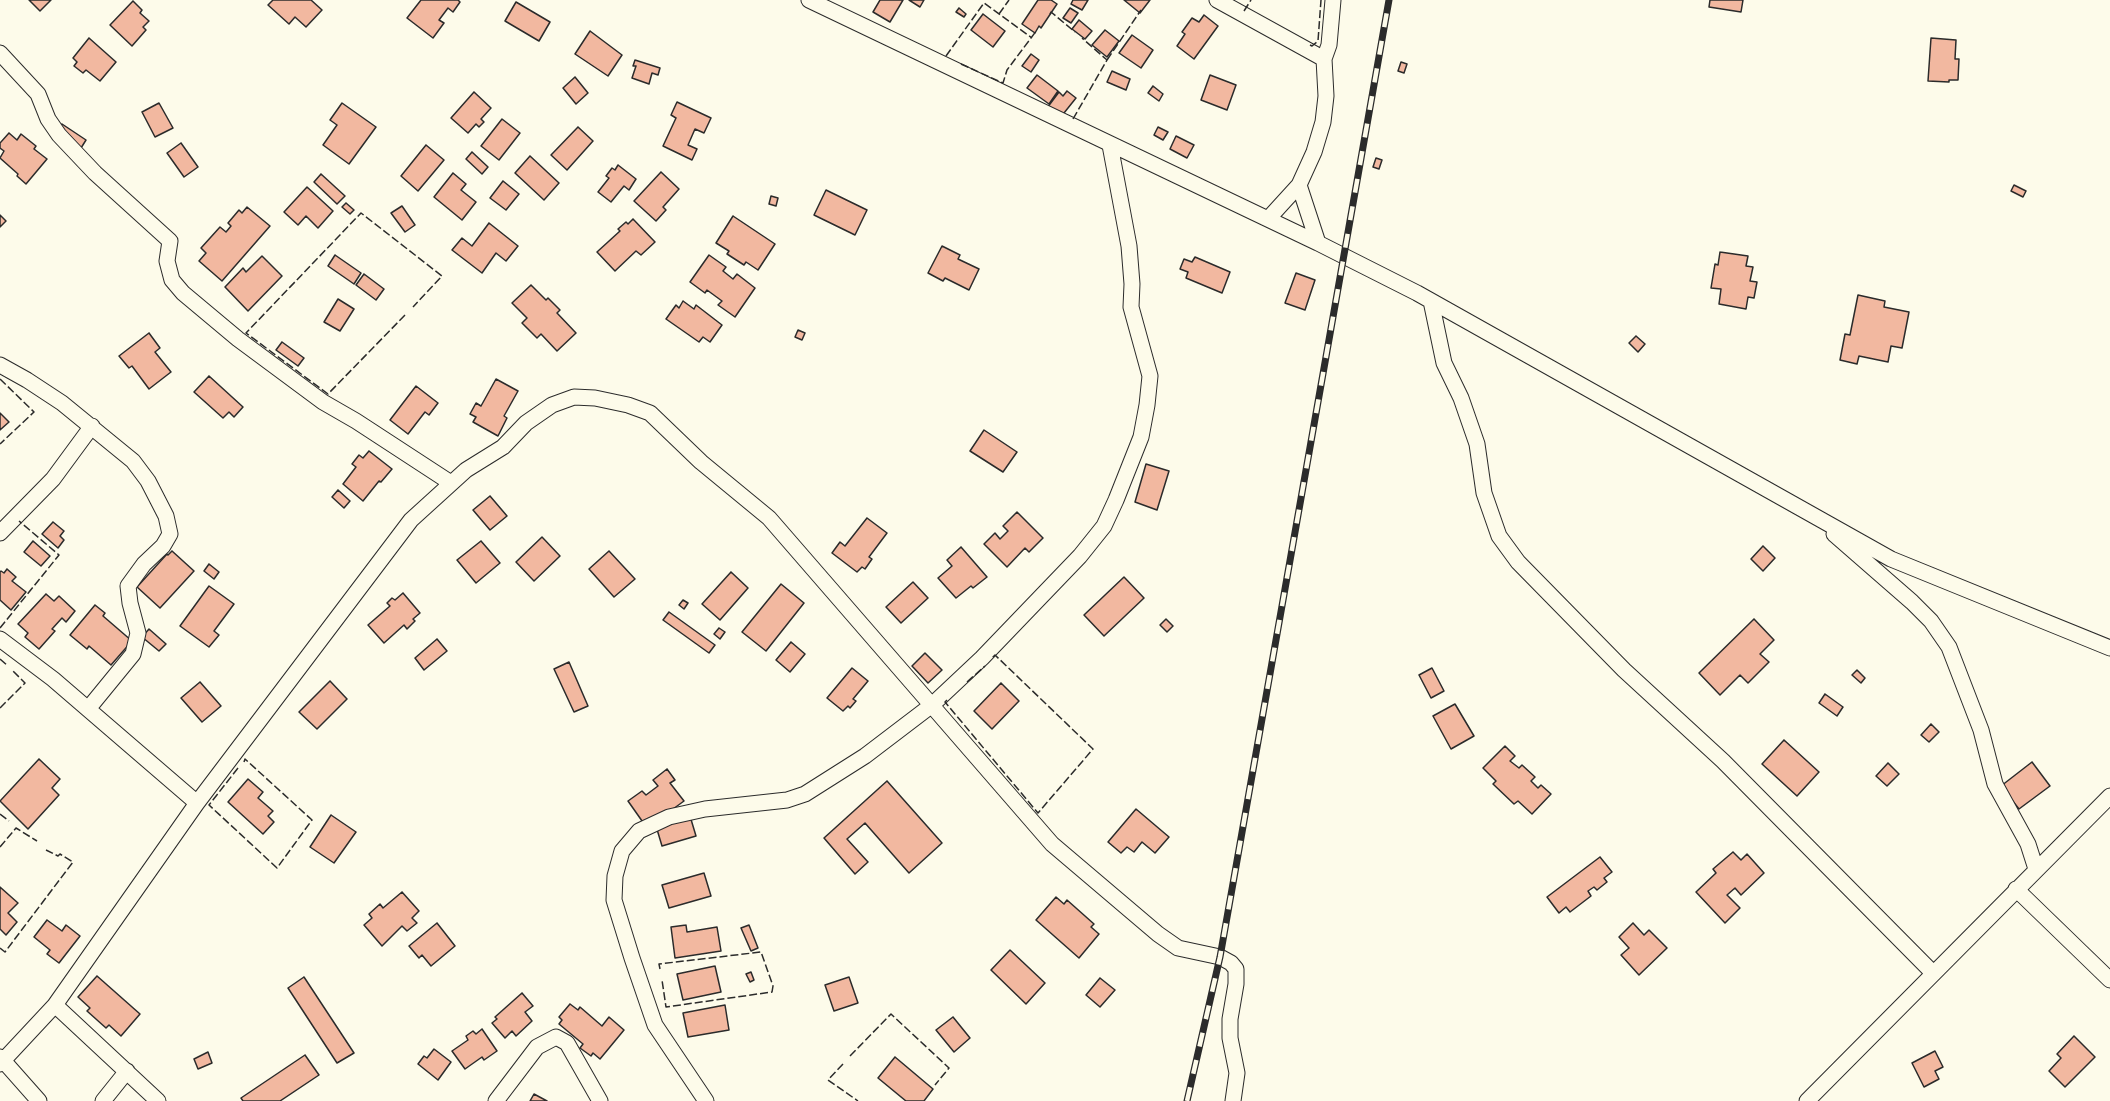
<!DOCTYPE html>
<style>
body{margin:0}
canvas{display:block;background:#fdfbea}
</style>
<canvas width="2110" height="1101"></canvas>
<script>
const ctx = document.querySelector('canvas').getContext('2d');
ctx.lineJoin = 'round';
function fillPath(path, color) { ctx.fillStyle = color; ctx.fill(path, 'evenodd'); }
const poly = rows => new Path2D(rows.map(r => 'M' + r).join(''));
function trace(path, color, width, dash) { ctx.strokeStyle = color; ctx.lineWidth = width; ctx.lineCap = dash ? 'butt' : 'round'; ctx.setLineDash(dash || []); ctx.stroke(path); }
const building = poly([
 [29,0,51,0,40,11,29,0],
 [273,0,311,0,322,10,306,27,295,17,289,24,268,5,273,0],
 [421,0,458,0,460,2,453,12,448,8,439,20,444,23,433,38,407,18,421,0],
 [880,0,903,0,890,22,873,12,880,0],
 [909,0,924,0,920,7,909,0],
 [1038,0,1051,0,1057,4,1041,28,1039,26,1035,33,1022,24,1038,0],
 [1073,0,1088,0,1082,10,1071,4,1073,0],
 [1124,0,1150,0,1140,13,1124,0],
 [1710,0,1743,0,1741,12,1709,7,1710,0],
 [133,1,142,10,140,13,149,21,143,27,146,30,132,46,110,25,133,1],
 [516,2,550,22,539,41,505,21,516,2],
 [959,8,966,14,964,17,956,12,959,8],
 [1070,8,1078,13,1071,23,1063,18,1070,8],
 [983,14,1005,31,993,47,971,30,983,14],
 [1204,15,1218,26,1194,59,1177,46,1185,34,1182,32,1192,18,1199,22,1204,15],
 [1079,20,1092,31,1085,39,1072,29,1079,20],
 [1105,30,1119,41,1107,57,1092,45,1105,30],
 [590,31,622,55,608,76,575,54,590,31],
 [1132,35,1153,50,1141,68,1119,53,1132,35],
 [89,38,116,62,100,81,86,70,83,73,74,66,77,62,73,58,89,38],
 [1931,38,1956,40,1955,59,1959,59,1958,80,1949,80,1949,82,1928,81,1931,38],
 [1031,54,1039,60,1031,72,1022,66,1031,54],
 [635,60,660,68,658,75,652,73,649,84,632,78,636,66,633,66,635,60],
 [1401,62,1407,64,1404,73,1398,71,1401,62],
 [1112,71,1130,79,1126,90,1107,82,1112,71],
 [1037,75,1058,91,1049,104,1027,88,1037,75],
 [1210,75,1236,85,1227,110,1201,100,1210,75],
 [575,77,588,93,576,104,563,88,575,77],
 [1153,86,1163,94,1159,101,1148,93,1153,86],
 [1067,91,1076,98,1060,118,1047,108,1059,92,1063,96,1067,91],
 [474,92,491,108,481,119,484,122,479,127,476,124,468,133,451,118,474,92],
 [677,102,711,118,704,133,695,129,688,145,697,149,692,160,663,146,676,118,671,115,677,102],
 [159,103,173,128,155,137,142,112,159,103],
 [342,103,376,127,349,164,323,145,337,125,330,120,342,103],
 [502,119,520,133,499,160,481,146,502,119],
 [62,124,86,140,81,148,56,132,62,124],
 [578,127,593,141,567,170,551,155,578,127],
 [1158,127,1168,132,1163,140,1154,135,1158,127],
 [9,133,17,140,21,134,36,146,34,149,47,159,26,184,17,176,18,174,0,158,4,151,0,148,0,143,9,133],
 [1176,136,1194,145,1187,158,1170,149,1176,136],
 [181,143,198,167,184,177,167,153,181,143],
 [426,145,444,160,418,191,401,176,426,145],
 [472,152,488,167,482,174,466,159,472,152],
 [530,156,559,183,544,200,515,173,530,156],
 [1376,158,1382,160,1379,169,1373,167,1376,158],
 [618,165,636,179,629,190,624,186,611,202,598,192,609,178,606,176,612,168,615,170,618,165],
 [661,172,679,189,663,207,666,210,656,221,634,201,661,172],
 [453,173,466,184,461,190,476,202,462,220,434,197,453,173],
 [321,174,345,196,337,204,314,182,321,174],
 [503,181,519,194,506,210,490,198,503,181],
 [2014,185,2026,191,2023,197,2011,191,2014,185],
 [307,187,333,211,318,228,306,216,298,225,284,212,307,187],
 [826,190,867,210,855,235,814,215,826,190],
 [771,196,778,198,776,206,769,204,771,196],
 [346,203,354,210,350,214,342,207,346,203],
 [402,206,415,225,405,232,391,213,402,206],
 [247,207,270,226,222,281,199,261,206,253,201,248,220,227,226,232,231,226,228,223,239,210,242,213,247,207],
 [0,215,6,221,0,227,0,215],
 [733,216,775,244,758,270,746,262,744,265,727,254,729,251,716,243,733,216],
 [633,219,655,242,641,255,636,251,615,271,597,252,620,231,618,229,626,222,628,224,633,219],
 [489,223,518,246,506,261,496,253,482,273,452,250,462,238,472,246,489,223],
 [942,246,960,255,958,259,979,269,969,290,945,278,943,281,928,273,942,246],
 [1720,252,1748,256,1746,266,1753,267,1750,281,1757,282,1754,298,1748,297,1746,309,1719,304,1721,289,1711,288,1715,264,1718,265,1720,252],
 [335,255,361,273,354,284,328,266,335,255],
 [709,255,726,267,723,271,733,279,737,274,755,288,735,317,718,305,722,301,707,290,705,293,690,282,709,255],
 [262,256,282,276,248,311,225,287,243,268,246,272,262,256],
 [1195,257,1230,272,1222,293,1186,278,1188,272,1180,269,1184,259,1192,262,1195,257],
 [1296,273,1315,280,1305,310,1285,303,1296,273],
 [364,274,384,289,376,300,356,285,364,274],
 [531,285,546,300,548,298,560,310,557,313,576,333,557,351,541,334,537,338,522,323,527,318,512,303,531,285],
 [1858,295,1885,301,1884,307,1909,312,1902,348,1891,346,1888,362,1859,356,1857,364,1840,360,1845,334,1850,335,1858,295],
 [338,299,354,309,340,331,324,322,338,299],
 [683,301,694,309,696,305,722,325,710,342,703,337,699,342,666,319,676,305,679,308,683,301],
 [798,330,805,333,802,340,795,337,798,330],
 [149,333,160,348,155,352,171,372,149,389,132,366,129,368,119,356,149,333],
 [1636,336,1645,344,1638,352,1629,343,1636,336],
 [282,342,304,358,298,366,276,350,282,342],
 [209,376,243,407,234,417,229,412,223,418,194,392,209,376],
 [496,379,518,391,504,416,507,418,498,436,473,422,476,417,470,414,476,403,481,406,496,379],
 [416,386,438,403,429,415,425,412,408,434,390,420,416,386],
 [0,413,9,422,0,430,0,413],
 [984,430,1017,452,1003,472,970,451,984,430],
 [369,451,392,469,381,482,379,481,363,501,343,484,356,467,352,464,359,455,363,458,369,451],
 [1146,464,1169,471,1157,510,1135,502,1146,464],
 [338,490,350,501,344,508,332,497,338,490],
 [490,496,507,516,490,530,473,510,490,496],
 [1017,512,1043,538,1029,552,1025,548,1007,567,984,544,995,533,1000,539,1008,531,1003,526,1017,512],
 [867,518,887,533,869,557,872,559,865,569,862,567,857,572,832,553,840,542,845,546,867,518],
 [53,522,64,531,60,536,64,540,58,548,42,534,53,522],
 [542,537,560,556,534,581,516,562,542,537],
 [33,541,50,556,41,566,24,552,33,541],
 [481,541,500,563,476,583,457,560,481,541],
 [1763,546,1775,558,1763,571,1751,559,1763,546],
 [961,547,987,577,973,588,971,586,956,598,938,578,952,566,947,560,961,547],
 [172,551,194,571,160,608,137,587,167,554,168,555,172,551],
 [609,551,635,579,614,597,589,569,609,551],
 [209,564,219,572,214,579,204,571,209,564],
 [7,569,16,577,12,581,26,592,11,610,0,600,0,572,1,571,4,573,7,569],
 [731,572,748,588,720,620,702,604,731,572],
 [1124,577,1144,598,1104,636,1084,615,1124,577],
 [913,582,928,598,901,623,886,607,913,582],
 [781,584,804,603,766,651,742,632,781,584],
 [209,586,234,604,214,631,219,635,209,647,180,626,209,586],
 [403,593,420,613,413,619,415,621,407,629,404,625,384,643,368,625,390,606,387,603,392,598,395,600,403,593],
 [46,594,54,601,59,596,75,611,66,622,62,618,52,629,55,631,39,649,25,637,28,633,18,624,46,594],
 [683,600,688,603,684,609,679,605,683,600],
 [95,605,105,613,103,616,132,641,111,665,89,646,87,649,70,635,95,605],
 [669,612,715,645,709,653,663,620,669,612],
 [1166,619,1173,626,1167,632,1160,625,1166,619],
 [1754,619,1774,640,1760,654,1769,662,1748,683,1740,675,1720,695,1699,673,1754,619],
 [719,628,725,632,720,639,714,634,719,628],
 [149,629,166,644,159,651,142,637,149,629],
 [437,639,447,651,424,670,415,658,437,639],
 [791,642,805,654,790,672,776,660,791,642],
 [925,653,942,670,928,683,912,666,925,653],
 [569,662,588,706,574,712,554,669,569,662],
 [852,668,868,681,853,699,856,701,850,708,848,706,843,711,827,698,852,668],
 [1432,668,1444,691,1431,698,1419,675,1432,668],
 [1857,670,1865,678,1861,683,1852,675,1857,670],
 [330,681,347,699,317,729,299,712,330,681],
 [200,682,221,706,202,722,181,698,200,682],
 [1001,683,1019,701,992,729,974,711,1001,683],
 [1825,694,1843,707,1837,716,1819,703,1825,694],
 [1455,704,1474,736,1451,749,1433,716,1455,704],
 [1931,724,1939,732,1929,742,1921,735,1931,724],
 [1784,740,1819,772,1797,796,1762,764,1784,740],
 [1505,746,1515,756,1510,761,1519,768,1522,765,1535,777,1531,781,1538,788,1541,785,1551,794,1532,814,1518,801,1514,804,1493,784,1496,781,1483,768,1505,746],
 [39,759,60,779,52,788,59,795,28,829,0,801,39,759],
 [2032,762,2050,786,2019,809,2001,786,2032,762],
 [1888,763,1899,774,1887,786,1876,776,1888,763],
 [667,769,675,780,670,783,684,801,647,828,628,801,642,791,646,795,658,786,653,780,667,769],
 [248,779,263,792,258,798,273,811,268,816,274,822,263,834,228,802,248,779],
 [887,781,942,843,909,873,865,823,847,839,868,862,855,874,824,838,887,781],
 [1136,809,1169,837,1155,853,1142,842,1134,852,1127,847,1121,853,1108,842,1136,809],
 [331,815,356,832,334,863,310,847,331,815],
 [690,816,696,836,662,846,656,826,690,816],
 [1733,852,1741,860,1747,854,1764,873,1741,895,1735,888,1727,895,1740,908,1725,923,1696,892,1716,873,1713,869,1733,852],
 [1600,857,1612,872,1604,878,1607,882,1597,890,1594,887,1588,891,1591,896,1570,912,1566,907,1559,913,1547,897,1600,857],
 [704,873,711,896,669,908,662,885,704,873],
 [0,887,18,903,8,913,17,922,6,935,0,929,0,887],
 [402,892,419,911,412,918,417,923,407,931,402,926,382,946,364,925,372,918,369,914,380,904,383,908,402,892],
 [1056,897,1064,904,1067,900,1094,924,1091,927,1099,934,1079,958,1036,920,1056,897],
 [47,920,62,931,66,925,80,936,59,963,47,954,50,950,34,937,47,920],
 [437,923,455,946,431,966,422,955,419,958,409,946,437,923],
 [1633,923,1644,935,1649,930,1667,948,1639,975,1621,955,1629,948,1619,937,1633,923],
 [686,925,687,932,717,927,721,951,675,958,671,927,686,925],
 [749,925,758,948,751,951,741,928,749,925],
 [1010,950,1045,983,1026,1004,991,970,1010,950],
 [715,966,721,992,683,1000,677,974,715,966],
 [751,972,754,980,750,982,746,974,751,972],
 [97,976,140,1014,121,1036,109,1025,106,1028,87,1011,90,1008,78,997,97,976],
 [304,977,354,1053,337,1063,288,988,304,977],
 [849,977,858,1003,834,1011,825,985,849,977],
 [1100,978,1115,990,1100,1007,1086,995,1100,978],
 [522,993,533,1006,525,1012,532,1021,516,1036,512,1031,505,1038,492,1023,497,1019,495,1017,522,993],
 [570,1004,578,1010,580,1007,602,1026,609,1017,624,1030,600,1059,593,1053,591,1056,580,1048,583,1044,559,1024,562,1020,559,1017,570,1004],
 [725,1005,729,1030,688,1037,683,1013,725,1005],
 [953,1017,970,1038,954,1052,936,1030,953,1017],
 [482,1029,497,1051,484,1060,482,1057,465,1069,452,1051,468,1040,466,1036,473,1031,476,1034,482,1029],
 [2074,1036,2095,1057,2065,1087,2049,1071,2061,1058,2057,1054,2074,1036],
 [434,1049,451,1062,438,1080,418,1064,424,1056,427,1058,434,1049],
 [1935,1051,1943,1067,1935,1071,1939,1079,1924,1087,1912,1063,1935,1051],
 [208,1052,212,1063,198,1069,194,1059,208,1052],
 [305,1055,319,1075,280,1101,243,1101,241,1098,305,1055],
 [895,1057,933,1089,924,1101,906,1101,878,1078,895,1057],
 [534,1094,547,1101,530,1101,534,1094]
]);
const street = poly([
 [809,0,1318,243,1417,293,1891,559,2110,648],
 [1217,0,1324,59],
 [0,53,38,94,48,119,59,135,95,173,170,241,167,261,172,280,183,293,238,339,323,402,356,421,451,483],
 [1299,185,1318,243],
 [1268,219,1299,185,1314,152,1323,122,1326,96,1324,59,1329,45,1333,0],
 [1431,301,1444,363,1461,398,1477,444,1484,493,1499,536,1518,562,1624,670,1723,761,1933,973],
 [0,365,27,380,62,403,133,461,148,481,166,516,170,534,163,546,144,564,128,586,130,603,138,633,133,654,88,709],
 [0,533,53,479,92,426],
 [1834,534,1912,602,1931,621,1949,647,1981,730,1995,784,2028,844,2036,869],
 [0,639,53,679,197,803],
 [2016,889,2110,980],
 [55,1005,197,803,411,520,466,470,503,447,526,423,552,405,574,397,595,398,628,405,650,413,701,462,769,518,1052,844,1158,934,1178,948,1220,957,1231,963,1236,969,1236,984,1230,1019,1230,1038,1237,1073,1233,1101],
 [0,1057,39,1101],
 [0,1064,55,1005,158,1101],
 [103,1101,127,1071],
 [496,1101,537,1047,556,1037,567,1043,600,1101],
 [706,1101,655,1025,632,958,614,900,615,876,622,851,639,831,669,817,705,809,787,800,805,794,865,756,932,705,982,658,1080,556,1104,526,1116,500,1141,437,1147,405,1150,376,1131,307,1132,284,1129,246,1110,145],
 [1807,1101,2110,796]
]);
const rail = poly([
 [1187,1101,1220,957,1389,0]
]);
const fence = poly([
 [1244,11,1251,0],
 [999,14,1009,0],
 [1050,14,1051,12,1075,32],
 [1310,45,1312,46,1318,41,1321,0],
 [946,56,984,3,1032,38],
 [1107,60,1141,10],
 [961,64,1003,83,1007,70,1037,30],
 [1073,119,1107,60,1082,38],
 [405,315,328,394,246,333,361,213,442,276,413,307],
 [0,379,34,412,0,444],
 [0,628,59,555,19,521],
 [0,659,8,666],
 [967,682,985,666],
 [947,700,945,702,1038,813,1093,749,995,655,992,658],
 [0,708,25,683,13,671],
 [238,768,209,805,277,868,312,820,245,759,244,762],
 [0,814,9,821],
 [0,847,16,828,37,841],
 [0,948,5,952,73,862,60,854,58,856,46,850],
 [660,969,659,964,761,952,773,986,772,992,666,1007,662,980],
 [850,1056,891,1014,949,1068,935,1085],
 [843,1064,828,1080,858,1101]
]);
fillPath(building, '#f2b8a0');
trace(building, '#2b2b2b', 1.5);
trace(street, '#2b2b2b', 17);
trace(street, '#fdfbea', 15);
trace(rail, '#2b2b2b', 7);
trace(rail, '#fdfbea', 4.5, [14]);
trace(fence, '#2b2b2b', 1.5, [8, 3]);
</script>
